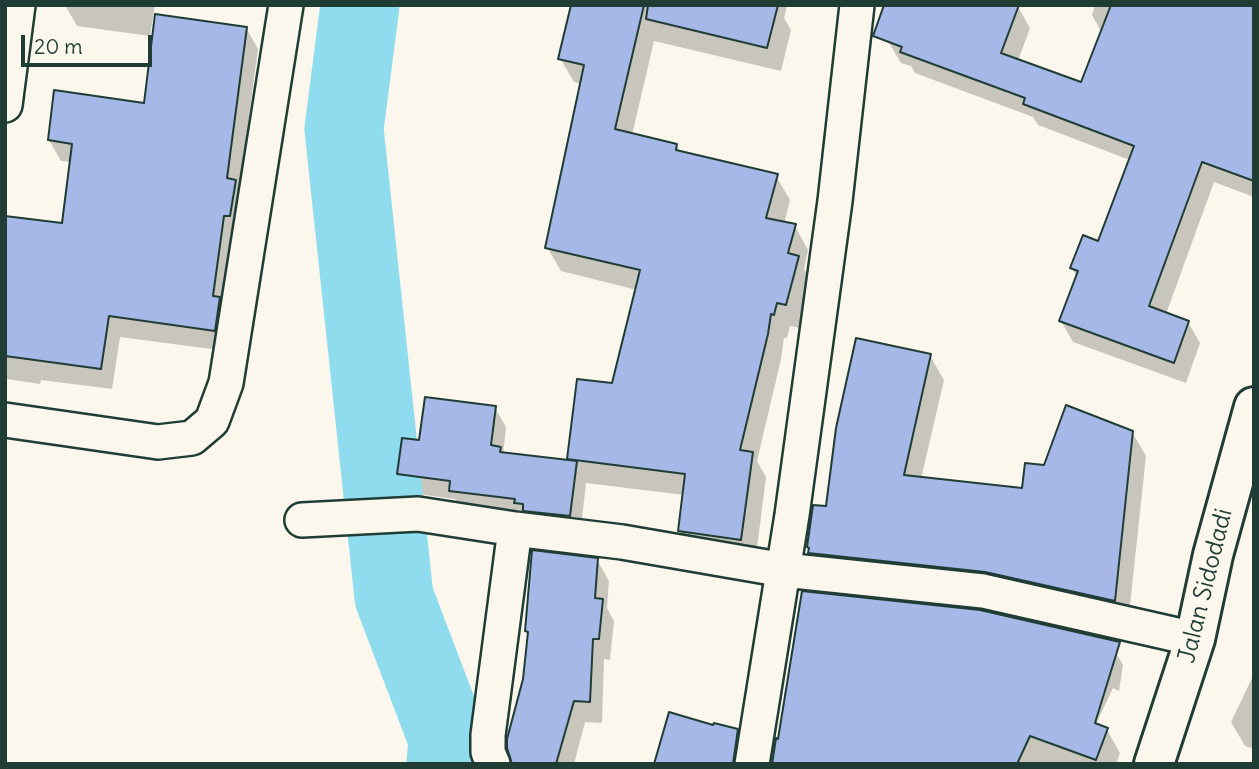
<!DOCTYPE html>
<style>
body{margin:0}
#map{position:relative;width:1259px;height:769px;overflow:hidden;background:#fbf7ec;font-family:Delius,sans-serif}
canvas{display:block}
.frame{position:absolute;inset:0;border:7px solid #1f3d34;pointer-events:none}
.scale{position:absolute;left:21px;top:35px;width:131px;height:32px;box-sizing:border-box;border:4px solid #1f3d34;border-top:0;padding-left:9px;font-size:21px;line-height:24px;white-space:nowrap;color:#1f3d34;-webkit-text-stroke:5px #fbf7ec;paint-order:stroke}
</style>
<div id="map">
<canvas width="1259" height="769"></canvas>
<div class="frame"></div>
<div class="scale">20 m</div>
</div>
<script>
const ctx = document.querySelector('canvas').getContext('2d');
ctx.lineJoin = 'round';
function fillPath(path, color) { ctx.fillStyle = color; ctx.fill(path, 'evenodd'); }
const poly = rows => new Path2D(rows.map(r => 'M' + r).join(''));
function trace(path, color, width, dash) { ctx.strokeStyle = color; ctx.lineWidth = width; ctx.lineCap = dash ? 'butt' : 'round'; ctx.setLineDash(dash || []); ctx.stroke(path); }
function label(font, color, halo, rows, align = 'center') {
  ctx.font = font + ' Delius,sans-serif'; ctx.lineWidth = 7; ctx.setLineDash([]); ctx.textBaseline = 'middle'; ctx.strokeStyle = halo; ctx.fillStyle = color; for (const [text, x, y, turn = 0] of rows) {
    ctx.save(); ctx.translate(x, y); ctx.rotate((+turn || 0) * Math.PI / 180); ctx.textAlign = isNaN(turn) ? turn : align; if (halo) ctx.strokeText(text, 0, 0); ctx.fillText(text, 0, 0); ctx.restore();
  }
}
const shadow = poly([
 [65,5,155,5,150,36,77,26],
 [573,5,787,5,784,18,791,30,781,71,654,41,632,135,676,146,680,153,776,176,790,200,784,224,795,226,808,250,804,269,811,281,800,328,790,326,787,338,784,338,781,359,757,461,766,477,755,564,694,555,680,531,684,495,586,483,580,535,462,510,455,499,410,493,399,474,420,442,495,408,506,427,503,454,571,462,569,459,613,385,637,290,561,271,547,247,582,84,574,82,560,58],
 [1095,5,1254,5,1254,197,1214,182,1166,314,1188,322,1200,343,1186,383,1073,342,1061,321,1077,277,1072,268,1099,243,1130,160,1038,125,1033,117,915,73,911,66,901,63,888,41,1018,7,1030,28,1018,61,1082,85,1102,33,1092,15],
 [246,28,258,49,239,190,246,202,226,351,120,337,112,389,41,380,40,384,7,379,5,217,64,225,72,162,61,161,49,140,145,105],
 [930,356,944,380,921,479,1023,490,1045,467,1132,432,1146,456,1128,624,824,577,808,547,827,508],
 [533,552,597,560,609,581,607,608,614,621,610,660,604,659,602,723,585,722,574,764,513,764,530,636,526,631],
 [1109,641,1123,665,1119,691,1113,688,1096,724,1107,730,1120,753,1116,764,773,764],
 [1254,674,1254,749,1245,746,1231,722],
 [715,727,737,730,751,754,749,764,655,764]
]);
const river = poly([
 [360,5,344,129,394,597,448,739,446,764]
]);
const building = poly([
 [571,5,644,5,615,129,677,144,676,150,778,174,766,218,796,224,788,253,799,256,786,305,777,303,774,315,771,314,768,334,740,450,753,452,741,540,678,531,685,474,567,459,577,379,612,383,640,270,545,248,584,65,558,59,571,5],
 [648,5,778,5,767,48,646,19,648,5],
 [884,5,1019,5,1001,53,1081,82,1111,5,1254,5,1254,181,1202,162,1149,306,1189,321,1174,363,1059,321,1078,271,1070,268,1083,235,1098,241,1134,146,1023,104,1025,98,900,52,902,47,873,36,884,5],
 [155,14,247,27,227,178,236,180,230,216,224,216,213,296,220,297,215,331,109,316,101,369,5,356,5,216,62,223,72,144,48,140,54,90,144,103,155,14],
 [856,338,931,354,904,475,1022,488,1025,463,1044,465,1066,405,1133,431,1115,601,985,572,808,553,809,548,807,547,813,505,826,506,836,428,856,338],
 [425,397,496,406,491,445,501,447,500,452,577,461,570,516,523,511,523,504,514,503,515,499,449,491,450,481,397,474,402,438,419,440,425,397],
 [532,550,598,558,595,598,603,599,599,639,593,639,590,702,574,701,556,764,512,764,507,748,507,739,523,679,528,632,525,631,532,550],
 [802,591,980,610,1120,642,1095,723,1108,728,1096,760,1030,736,1017,764,772,764,776,738,778,739,802,591],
 [669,712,713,725,714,723,738,729,733,764,654,764,669,712]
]);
const street = poly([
 [5,105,18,5],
 [5,420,158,442,192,438,212,421,226,383,286,5],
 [302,520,418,514,515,529,622,542,784,570,983,591,1195,639],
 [493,764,488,752,488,735,515,529],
 [752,764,792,515,835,201,857,5]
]);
const secondary = poly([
 [1154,764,1195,639,1213,555,1254,407]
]);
const streetNames = [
 ["Jalan Sidodadi",1206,586,-76]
];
fillPath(shadow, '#0003');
trace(river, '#8edced', 79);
fillPath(building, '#a5b8e7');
trace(building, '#1f3d34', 2);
trace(street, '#1f3d34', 38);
trace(secondary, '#1f3d34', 44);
trace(street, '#fbf7ec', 33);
trace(secondary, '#fbf7ec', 38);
label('24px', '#1f3d34', '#fbf7ec', streetNames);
</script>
